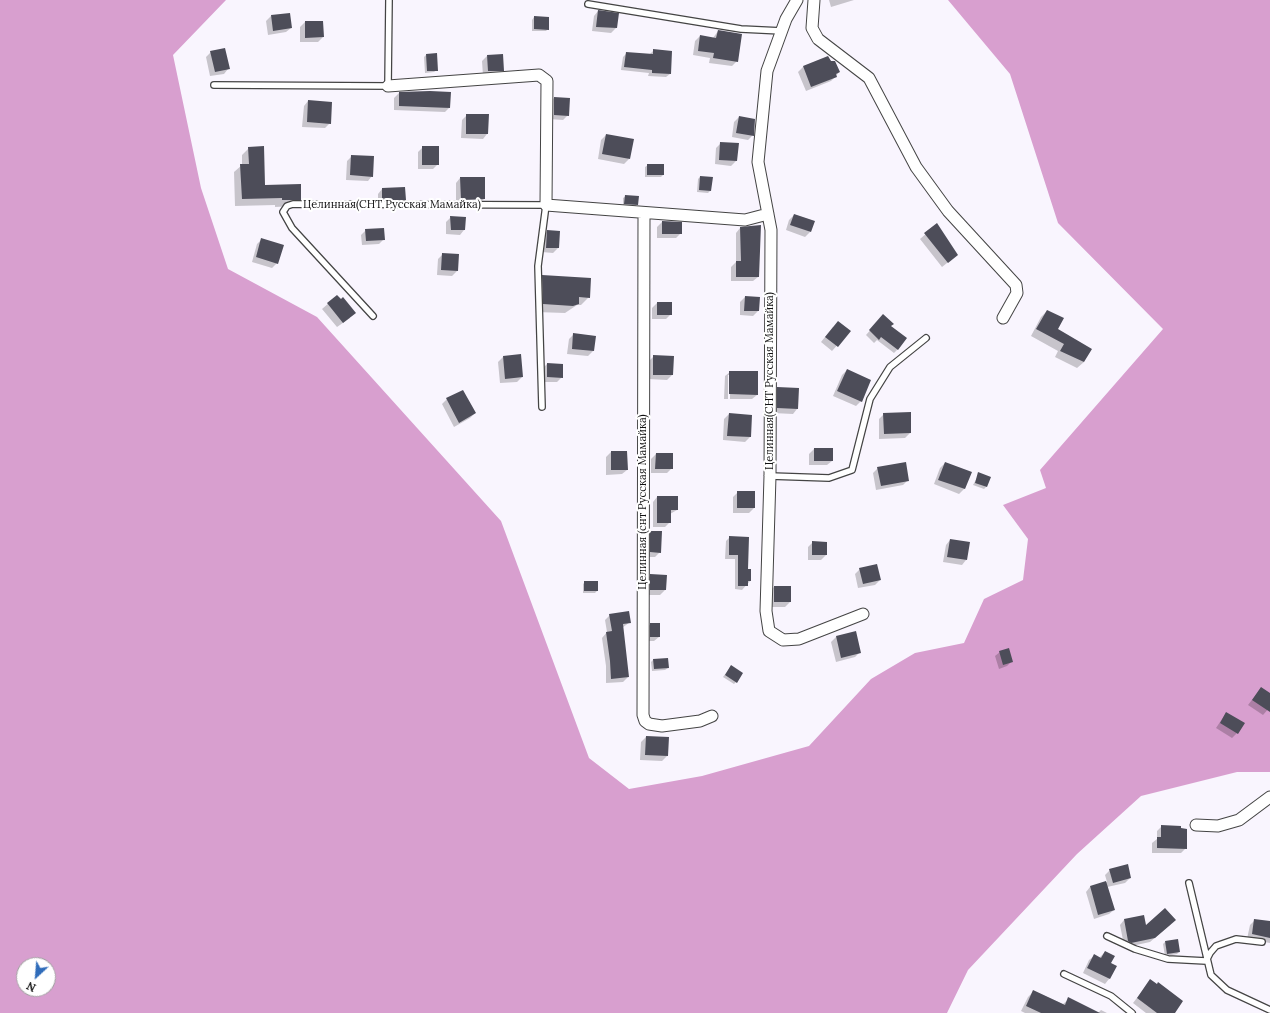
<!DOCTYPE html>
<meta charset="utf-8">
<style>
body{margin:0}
#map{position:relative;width:1270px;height:1013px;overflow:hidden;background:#f9f5fe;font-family:Lora,serif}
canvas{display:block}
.north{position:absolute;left:16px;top:957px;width:40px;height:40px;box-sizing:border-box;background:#fff;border:1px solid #a0a0a0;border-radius:50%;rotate:206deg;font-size:11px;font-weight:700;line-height:16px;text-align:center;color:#111}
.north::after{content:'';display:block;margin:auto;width:14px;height:18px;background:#2f6cba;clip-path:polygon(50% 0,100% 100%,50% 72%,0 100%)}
</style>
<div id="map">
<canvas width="1270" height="1013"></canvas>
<div class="north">N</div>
</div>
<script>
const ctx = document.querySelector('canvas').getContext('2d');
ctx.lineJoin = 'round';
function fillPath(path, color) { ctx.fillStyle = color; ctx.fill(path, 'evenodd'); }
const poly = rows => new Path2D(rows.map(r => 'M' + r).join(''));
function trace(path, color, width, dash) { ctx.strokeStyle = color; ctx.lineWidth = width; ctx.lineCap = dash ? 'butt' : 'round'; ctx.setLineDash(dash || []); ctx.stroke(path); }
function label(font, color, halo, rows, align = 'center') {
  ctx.font = font + ' Lora,serif'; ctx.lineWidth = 4; ctx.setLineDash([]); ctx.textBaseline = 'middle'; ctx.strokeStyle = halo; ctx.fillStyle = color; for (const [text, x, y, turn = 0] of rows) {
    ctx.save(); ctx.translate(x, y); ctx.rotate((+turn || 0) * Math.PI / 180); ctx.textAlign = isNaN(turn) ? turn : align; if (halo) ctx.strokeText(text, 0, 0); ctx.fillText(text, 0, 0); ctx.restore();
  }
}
const forest = poly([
 [0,0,226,0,173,55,201,188,228,269,317,317,501,521,589,758,629,789,702,776,809,746,871,679,915,653,964,643,984,599,1023,580,1028,539,1003,505,1046,488,1040,470,1163,329,1058,223,1010,74,948,0,1270,0,1270,772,1237,772,1141,796,1077,854,968,970,947,1013,0,1013],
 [24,965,48,965,48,989,24,989]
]);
const shadow = poly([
 [829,0,854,0,831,7],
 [598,11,617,14,616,28,611,33,592,31,594,16],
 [271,16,291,28,286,32,268,35,266,21],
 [534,17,548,29,546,31,532,31,532,20],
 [305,22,322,22,323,37,318,42,300,42,300,27],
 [718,31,737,61,732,66,709,63,710,58,693,55,695,41,700,36,713,38],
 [654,50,670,74,666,77,648,76,649,73,621,70,623,57,627,53,649,55],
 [211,52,228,69,224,74,210,76,206,57],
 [426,55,437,70,434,72,425,73,424,57],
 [487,56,503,70,498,75,483,76,482,61],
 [828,57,839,72,836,76,831,81,806,91,798,72,803,67],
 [399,93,449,108,445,112,394,110,394,98],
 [554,98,568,115,563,120,549,119,549,103],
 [308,101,330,123,325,128,302,127,304,106],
 [467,115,487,134,483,139,461,138,462,120],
 [739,117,753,135,748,140,732,137,734,122],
 [606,135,629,159,624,164,598,159,601,140],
 [721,143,736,161,731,166,715,164,716,148],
 [423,147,438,164,433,169,418,169,418,152],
 [249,148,264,186,300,199,293,206,275,207,275,205,235,206,234,172,242,165,242,155],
 [352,156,372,176,368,181,346,180,347,161],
 [648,165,663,175,661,177,645,177,645,167],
 [700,177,710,191,708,193,697,192,698,179],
 [460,178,484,199,479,203,456,204,456,183],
 [382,189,405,200,400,205,378,205,378,194],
 [626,196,637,204,635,207,623,206,623,198],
 [794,215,810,232,805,237,786,230,789,220],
 [451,217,464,230,460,235,446,234,446,222],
 [662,222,681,223,681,233,676,238,657,238,657,227],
 [936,225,957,255,942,267,920,239],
 [740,228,758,277,753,281,731,281,731,267,736,262,736,233],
 [366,230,384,239,379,244,362,245,361,235],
 [547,231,558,248,553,253,542,252,542,236],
 [262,239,277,263,272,268,252,262,257,244],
 [443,254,457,271,452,276,437,275,438,259],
 [543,276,589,297,581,305,577,305,565,313,536,312,535,283],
 [337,296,350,318,337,327,322,309],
 [745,297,758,311,753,316,740,315,740,302],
 [657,303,671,314,666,319,652,319,652,308],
 [1047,311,1057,330,1084,362,1077,368,1055,357,1058,351,1031,336,1041,317],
 [883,316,890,326,898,349,894,353,877,340,874,343,866,335],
 [833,327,849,332,832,351,821,342],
 [574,334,594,336,593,351,588,356,567,354,569,339],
 [520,356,522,377,517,382,500,383,498,362,503,357],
 [654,356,672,375,667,380,648,379,649,361],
 [547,364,562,377,557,382,542,382,542,369],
 [847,370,861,401,856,406,833,396,842,375],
 [730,372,757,395,752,399,730,399,730,375,728,375,728,399,724,399,725,376],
 [778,388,797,409,793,414,773,413,773,393],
 [447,399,475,413,470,418,454,427,442,404],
 [910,413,910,433,905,438,879,439,879,419,884,414],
 [729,414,751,416,750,437,745,442,723,440,724,419],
 [814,449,832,461,827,465,809,465,809,454],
 [611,452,627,470,622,474,606,475,606,457],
 [656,454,672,468,667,473,651,473,651,459],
 [945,463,970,473,964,489,959,494,934,484,940,468],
 [878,468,908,480,903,485,876,490,873,473],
 [979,474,986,487,984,489,973,485],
 [738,492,754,508,749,513,733,513,733,497],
 [657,497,677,510,670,514,670,522,665,527,653,527,653,502],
 [651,532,660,552,655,557,646,557,646,537],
 [730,537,747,570,750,581,742,590,735,589,735,559,725,559,726,541],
 [950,540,966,560,962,565,943,562,946,545],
 [813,542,826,555,821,560,808,560,808,547],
 [860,569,880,580,875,585,858,588,855,574],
 [651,575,665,576,665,590,660,595,646,595,646,580],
 [585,582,597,591,595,593,583,593,583,584],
 [774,587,790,587,790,602,785,607,769,607,769,592],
 [610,615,630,622,622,628,628,677,623,682,606,683,606,666,602,638,607,632,605,620],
 [651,624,659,637,654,641,646,641,646,628],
 [855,632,860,652,855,657,836,662,831,642,836,637],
 [1000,652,1012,661,1007,666,999,669,995,656],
 [653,660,668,668,665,670,652,671,651,662],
 [731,666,736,682,734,684,723,677],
 [1261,688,1270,694,1270,707,1263,715,1248,705],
 [1226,713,1237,733,1232,738,1216,728],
 [646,737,667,756,662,761,640,760,641,742],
 [1162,826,1180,829,1186,848,1181,853,1152,853,1152,843,1157,839,1157,831],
 [1110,870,1130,878,1125,883,1107,887,1114,910,1109,914,1094,919,1086,892,1090,887,1107,882,1105,875],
 [1124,920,1145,927,1171,924,1150,942,1127,947,1124,945,1120,925],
 [1255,920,1270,922,1270,943,1247,939,1250,925],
 [1165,942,1179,952,1177,954,1165,956,1163,944],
 [1105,952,1109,979,1105,984,1083,973,1089,960,1094,956,1099,958],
 [1150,981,1173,1013,1146,1013,1133,1003],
 [1034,991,1063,1004,1069,999,1098,1013,1025,1013,1021,1011,1028,997],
 [1101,1010,1107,1013,1098,1013]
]);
const building = poly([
 [598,10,619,13,617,28,596,27],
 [290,13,292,28,273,31,271,15],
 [534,16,549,17,549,30,534,29],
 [305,21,323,21,324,37,305,38],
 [718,30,742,34,738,62,713,58,714,53,698,51,700,35,716,38],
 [225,48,230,69,215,72,210,51],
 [653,49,672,51,671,74,652,73,652,70,624,67,626,52,653,54],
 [437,53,438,71,427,71,426,54],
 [503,54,504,71,488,71,487,55],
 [828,56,831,61,835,61,840,72,836,74,837,77,811,87,803,66],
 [430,91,451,92,450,108,399,106,399,92],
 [554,97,570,98,569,116,554,115],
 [308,100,332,102,331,124,307,122],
 [466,114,489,114,488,134,466,134],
 [739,116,755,119,754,136,736,133],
 [606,134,634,139,630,159,602,154],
 [720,142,739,143,737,161,719,160],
 [264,146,265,185,301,184,301,200,282,200,282,198,242,199,240,164,249,164,248,147],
 [422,146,439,146,439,165,422,165],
 [351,155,374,156,373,177,350,175],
 [647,164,664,164,664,175,647,175],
 [700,176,713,177,711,191,699,190],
 [460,177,485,177,485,199,461,200],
 [405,187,406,200,382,200,382,188],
 [625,195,639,196,638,205,624,204],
 [794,214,815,221,811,232,790,225],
 [450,216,466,217,465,230,451,230],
 [662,221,682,222,682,234,662,234],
 [937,223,958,255,948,263,924,233],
 [761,225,759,277,736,277,736,261,741,261,740,227],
 [384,228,385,240,366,241,365,229],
 [547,230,560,231,559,248,546,248],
 [261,238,284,245,278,264,256,257],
 [442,253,459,254,458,271,441,270],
 [542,275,591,278,590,298,579,297,579,304,573,306,543,304],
 [337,295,341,299,343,297,356,313,343,323,327,303],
 [745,296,760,297,759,311,744,311],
 [657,302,672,302,672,315,657,315],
 [1047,310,1064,318,1058,329,1092,349,1084,362,1060,351,1064,344,1036,329],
 [883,314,894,324,891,326,907,338,898,350,881,337,879,340,869,330],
 [838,321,851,331,838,347,825,337],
 [573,333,596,336,594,351,572,349],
 [521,354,523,377,505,379,503,356],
 [653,355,674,356,673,375,653,375],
 [547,363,563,364,563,378,547,377],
 [847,369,871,380,862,402,837,391],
 [729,371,758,371,758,395,729,394],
 [777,387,799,388,798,409,777,408],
 [463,390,476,413,459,423,446,398],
 [911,412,911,433,884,434,883,413],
 [729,413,752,415,751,437,727,436],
 [814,448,833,448,833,461,814,461],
 [611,451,627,451,628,470,611,470],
 [656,453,673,453,673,469,655,469],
 [906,462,909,481,881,486,877,467],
 [945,462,972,472,965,489,938,480],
 [978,472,991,477,987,487,975,483],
 [737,491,755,491,755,508,737,508],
 [657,496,678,496,678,510,671,510,671,523,657,523],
 [650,531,662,531,661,553,650,552],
 [729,536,749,537,748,569,751,569,751,581,748,581,748,586,738,586,738,555,729,555],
 [950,539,970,542,967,560,947,557],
 [812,541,827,542,827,555,812,555],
 [877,564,881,580,863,584,859,568],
 [650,574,667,575,666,590,650,590],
 [584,581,598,581,598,591,584,591],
 [774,586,791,586,791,602,774,602],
 [629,611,631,623,623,624,629,677,611,679,610,661,606,632,612,631,609,614],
 [650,623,660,623,660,637,650,637],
 [856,631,861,653,841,658,836,636],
 [1009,648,1013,662,1003,665,999,651],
 [668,658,669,668,654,669,653,659],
 [731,665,743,673,737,683,725,675],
 [1261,687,1270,693,1270,712,1252,700],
 [1226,712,1245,723,1238,734,1220,723],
 [646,736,669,737,668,756,645,755],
 [1161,825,1181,826,1181,828,1187,829,1187,849,1157,848,1157,837,1161,837],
 [1128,864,1131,878,1113,883,1109,869],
 [1106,881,1115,910,1098,915,1090,886],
 [1165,908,1176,920,1155,938,1131,943,1128,941,1124,919,1144,915,1146,925],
 [1254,919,1270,921,1270,938,1252,934],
 [1178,939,1180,952,1167,954,1165,941],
 [1105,951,1115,956,1111,963,1117,966,1110,979,1087,968,1094,954,1101,958],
 [1150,979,1157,984,1158,982,1183,1001,1175,1013,1157,1013,1137,998],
 [1033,990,1065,1005,1068,997,1100,1013,1041,1013,1026,1006]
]);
const service = poly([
 [588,4,741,29,782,31],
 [214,85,388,86,389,0],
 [373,316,292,228,283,212,287,206,293,204,546,205,538,266,542,407],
 [770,476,829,478,852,470,870,399,890,367,926,338],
 [1189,883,1211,975,1227,990,1270,1010],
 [1107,936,1135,949,1168,959,1206,961,1210,953,1216,946,1236,939,1262,942],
 [1064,974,1111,996,1132,1013]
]);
const minor = poly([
 [797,0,786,19,767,71,758,162,771,230,770,476,766,611,769,631,783,640,799,639,863,614],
 [814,0,812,28,818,39,869,78,916,167,948,211,1016,285,1017,293,1003,318],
 [388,86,539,75,547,81,546,205,745,220,768,214],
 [644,213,643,715,645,721,649,724,662,726,700,721,712,716],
 [1196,825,1218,826,1239,820,1270,797]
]);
const streetNames = [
 ["Целинная(СНТ Русская Мамайка)",392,205],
 ["Целинная(СНТ Русская Мамайка)",770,381,-90],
 ["Целинная (снт Русская Мамайка)",643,502,-90]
];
fillPath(forest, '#d89fcf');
fillPath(shadow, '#0003');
fillPath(building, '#4d4d59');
trace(service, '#444', 8);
trace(minor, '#444', 13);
trace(service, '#fff', 5.5);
trace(minor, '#fff', 11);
label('11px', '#111', '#fff', streetNames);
</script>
